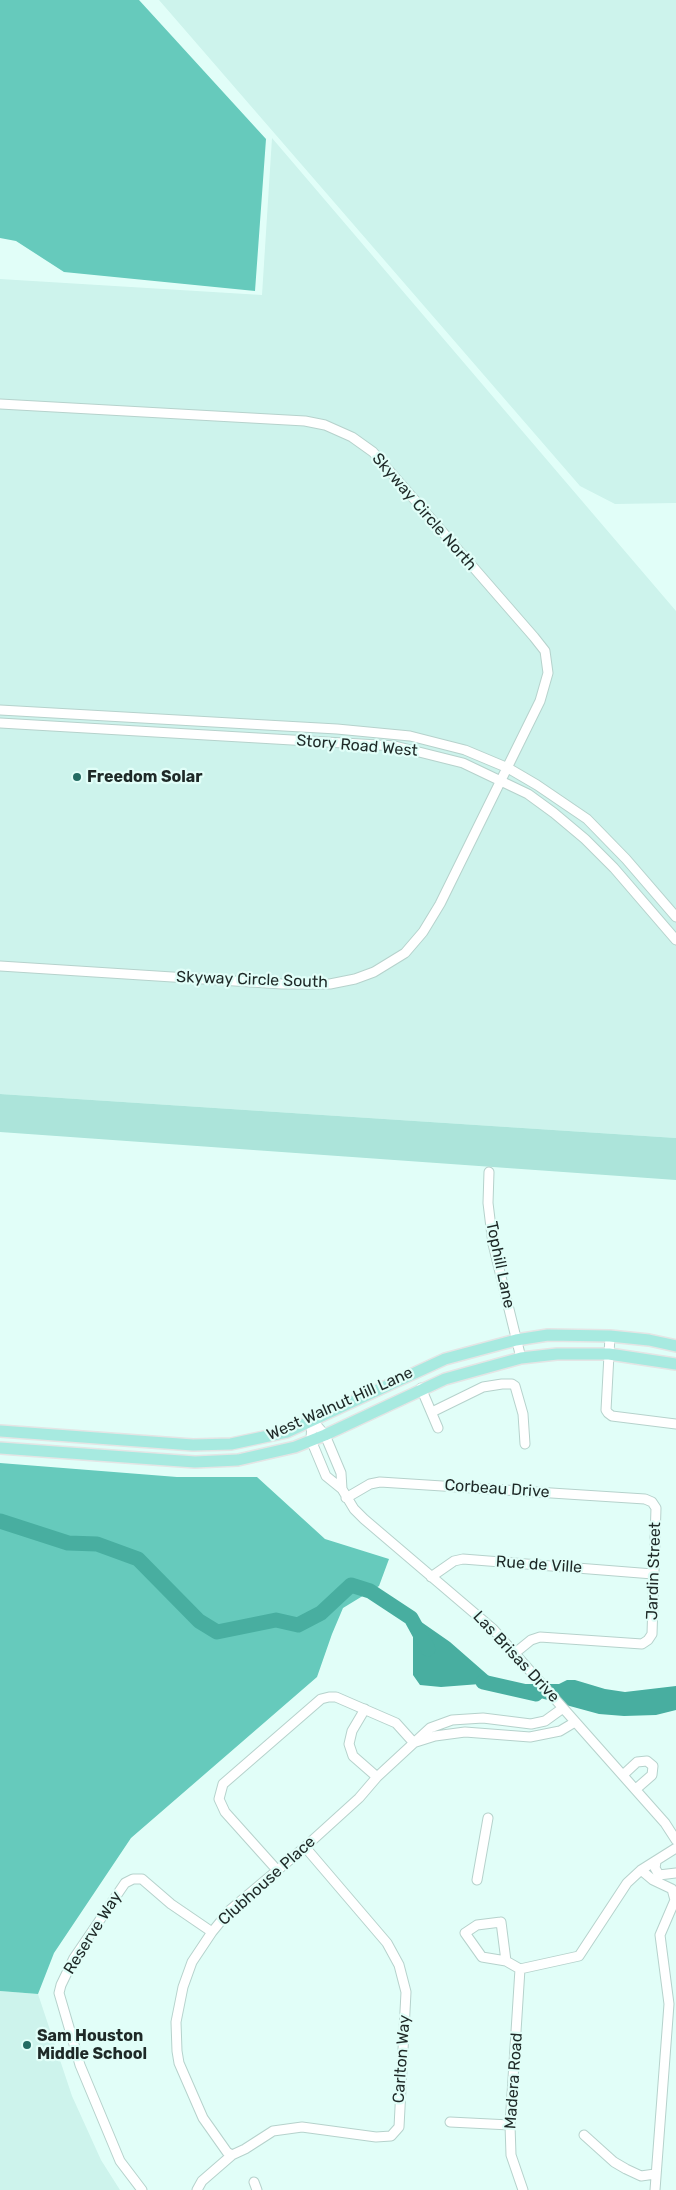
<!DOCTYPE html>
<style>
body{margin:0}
canvas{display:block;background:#e1fef8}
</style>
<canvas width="676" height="2190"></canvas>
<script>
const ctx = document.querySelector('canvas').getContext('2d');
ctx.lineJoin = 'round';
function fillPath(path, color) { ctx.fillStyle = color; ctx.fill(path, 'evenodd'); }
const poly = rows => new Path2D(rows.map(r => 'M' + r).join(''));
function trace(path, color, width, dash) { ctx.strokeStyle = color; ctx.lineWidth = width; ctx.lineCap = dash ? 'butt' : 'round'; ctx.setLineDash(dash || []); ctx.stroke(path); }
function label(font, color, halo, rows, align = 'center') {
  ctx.font = font + ' Rubik,sans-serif'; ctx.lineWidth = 4.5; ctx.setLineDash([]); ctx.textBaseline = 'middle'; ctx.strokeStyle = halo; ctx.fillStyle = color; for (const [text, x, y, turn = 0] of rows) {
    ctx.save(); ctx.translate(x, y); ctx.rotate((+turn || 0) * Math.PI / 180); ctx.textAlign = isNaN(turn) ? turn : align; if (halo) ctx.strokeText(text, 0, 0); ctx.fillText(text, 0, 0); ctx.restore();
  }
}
const built = poly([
 [159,0,676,0,676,503,615,504,580,486],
 [272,138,676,611,676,1138,0,1094,0,279,262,295],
 [0,1991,38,1994,72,2096,101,2160,120,2190,0,2190]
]);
const green = poly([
 [0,1094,676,1138,676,1180,0,1132]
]);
const forest = poly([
 [0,0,139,0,266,139,255,291,64,272,16,241,0,238],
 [0,1463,177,1477,257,1477,325,1539,389,1559,379,1586,343,1608,332,1634,317,1677,131,1838,54,1953,38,1994,0,1991]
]);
const water = poly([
 [394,1603,450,1642,490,1677,521,1684,559,1684,567,1680,575,1680,605,1689,625,1692,676,1686,676,1710,656,1715,624,1716,599,1714,533,1696,511,1687,480,1684,441,1687,420,1685,413,1675,413,1633,426,1631,389,1610]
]);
const river = poly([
 [0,1521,68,1543,97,1544,138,1559,199,1621,217,1632,276,1620,298,1625,321,1613,351,1585,370,1591,411,1618,428,1649],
 [483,1682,536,1694]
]);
const minor = poly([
 [0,404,305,421,325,425,352,437,373,452,534,637,545,651,548,673,540,701,440,904,423,932,405,953,374,972,355,979,330,984,282,984,0,966],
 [0,710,337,729,410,736,465,750,508,768,537,785,587,819,626,859,676,917],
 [0,723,395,746,463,763,528,794,554,813,585,839,614,868,676,940],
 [489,1172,488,1203,493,1244,521,1358],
 [610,1336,606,1410,608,1413,612,1416,676,1424],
 [421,1388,438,1428],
 [432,1412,483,1387,502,1384,512,1384,515,1386,523,1414,525,1444],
 [312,1420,311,1440,326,1476,342,1489,354,1509,364,1519,493,1629,665,1823,676,1840],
 [312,1420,325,1435,341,1473,342,1489],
 [346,1498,370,1484,380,1482,645,1499,652,1502,656,1508,652,1634,648,1640,642,1644,540,1637,531,1640,515,1653],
 [431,1577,454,1561,463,1559,653,1574],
 [365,1709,352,1731,349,1744,353,1756,377,1777],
 [416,1742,435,1736,465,1732,530,1737,560,1731,575,1722],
 [623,1775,637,1762,647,1761,653,1766,652,1775,636,1789],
 [656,1862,655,1868,659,1875,676,1873],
 [277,1870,225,1812,219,1799,223,1784,321,1699,329,1697,336,1697,396,1723,414,1743],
 [641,1870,653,1880,672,1889,675,1900,660,1935,669,2004,655,2190],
 [477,1880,488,1818],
 [501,1922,506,1961,482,1957,465,1933,477,1925,501,1922],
 [506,1961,520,1969,579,1956,627,1883,641,1870,676,1848],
 [520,1969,510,2125,511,2155,523,2190],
 [450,2122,510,2125],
 [584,2135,614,2162,626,2169,641,2176,655,2174],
 [232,2155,227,2152,203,2118,179,2063,177,2051,176,2022,183,1987,192,1962,212,1932,230,1910,305,1847,359,1798,377,1777,430,1728,452,1720,483,1718,531,1724,545,1721,563,1708],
 [254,2182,257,2190],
 [142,2190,120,2161,80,2065,59,1993,61,1985,74,1958,125,1883,133,1879,142,1879,171,1904,212,1932],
 [197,2190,202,2181,232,2155,245,2149,273,2131,302,2127,376,2137,391,2136,399,2127,406,1992,399,1965,387,1943,305,1847]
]);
const major = poly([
 [0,1431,193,1445,231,1444,287,1432,445,1359,516,1340,548,1335,610,1336,649,1340,676,1346],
 [0,1448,195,1462,238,1460,295,1447,325,1435,445,1379,521,1358,557,1354,609,1354,676,1364]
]);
const markers = [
 [77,777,5,"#236b62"],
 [27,2045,5,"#236b62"]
];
const streetNames = [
 ["Skyway Circle North",424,512,49],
 ["Story Road West",357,746,5],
 ["Skyway Circle South",252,980,2],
 ["Tophill Lane",500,1265,78],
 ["West Walnut Hill Lane",340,1404,-24],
 ["Corbeau Drive",497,1489,4],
 ["Rue de Ville",539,1565,4],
 ["Jardin Street",654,1571,-88],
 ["Las Brisas Drive",516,1657,47],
 ["Clubhouse Place",267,1881,-42],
 ["Reserve Way",93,1933,-58],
 ["Carlton Way",402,2059,-86],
 ["Madera Road",514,2081,-86]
];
const poiNames = [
 ["Freedom Solar",87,777],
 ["Sam Houston",37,2036],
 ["Middle School",37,2054]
];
fillPath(built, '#cdf3ec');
fillPath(green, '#ace4da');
fillPath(forest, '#66cabc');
fillPath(water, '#48aea0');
trace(river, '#48aea0', 15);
trace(minor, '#b6d2cc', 11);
trace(major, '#e4e5e5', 14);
trace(minor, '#fff', 9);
trace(major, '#a7eae0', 11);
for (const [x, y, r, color] of markers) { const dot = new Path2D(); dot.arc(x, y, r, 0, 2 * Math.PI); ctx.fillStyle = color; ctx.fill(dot); trace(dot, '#e1fef8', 2); }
label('16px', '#1e2927', '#e1fef8', streetNames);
label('bold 16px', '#1e2927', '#e1fef8', poiNames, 'left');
</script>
